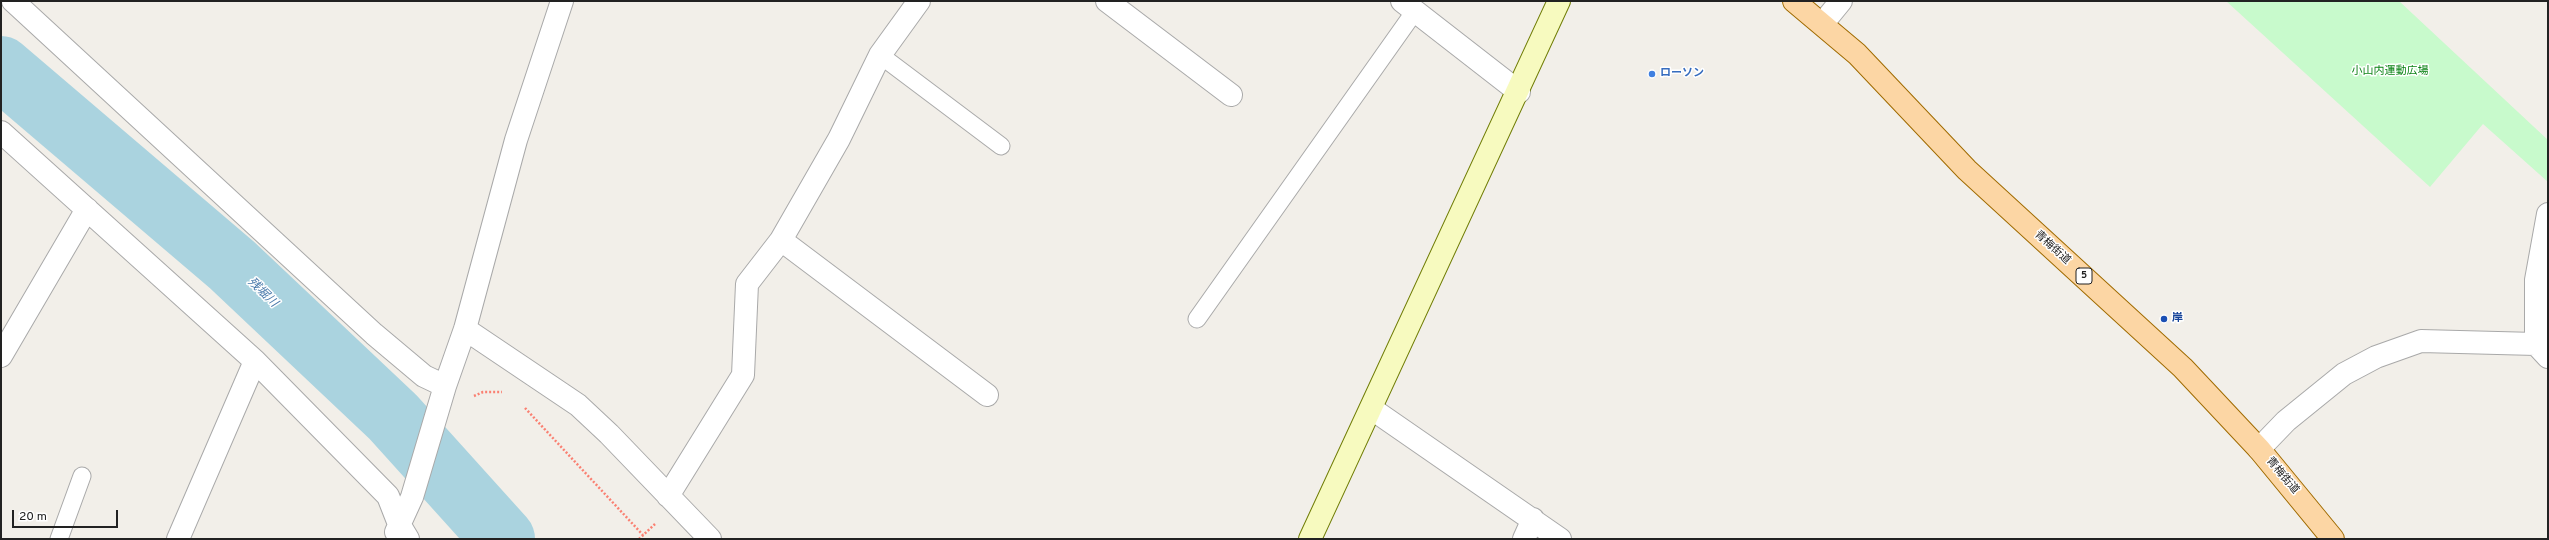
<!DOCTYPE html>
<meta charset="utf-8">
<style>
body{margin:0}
#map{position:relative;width:2549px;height:540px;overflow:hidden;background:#f2efe9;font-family:Overpass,sans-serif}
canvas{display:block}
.frame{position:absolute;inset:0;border:2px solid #222;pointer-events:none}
.scale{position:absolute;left:12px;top:510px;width:106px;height:18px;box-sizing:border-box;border:2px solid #222;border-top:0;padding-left:5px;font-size:12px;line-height:14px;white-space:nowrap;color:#222;-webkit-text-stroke:3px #fff;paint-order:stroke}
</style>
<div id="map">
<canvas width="2549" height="540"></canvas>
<div class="frame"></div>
<div class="scale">20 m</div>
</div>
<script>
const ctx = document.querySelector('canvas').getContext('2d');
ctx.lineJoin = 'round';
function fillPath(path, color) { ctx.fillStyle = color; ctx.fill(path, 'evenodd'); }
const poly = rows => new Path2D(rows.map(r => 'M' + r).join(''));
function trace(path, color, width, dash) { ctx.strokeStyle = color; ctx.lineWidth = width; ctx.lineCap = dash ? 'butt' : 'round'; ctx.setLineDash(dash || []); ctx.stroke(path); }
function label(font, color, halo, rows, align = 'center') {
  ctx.font = font + ' Overpass,"Noto Sans JP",sans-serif'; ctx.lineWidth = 3; ctx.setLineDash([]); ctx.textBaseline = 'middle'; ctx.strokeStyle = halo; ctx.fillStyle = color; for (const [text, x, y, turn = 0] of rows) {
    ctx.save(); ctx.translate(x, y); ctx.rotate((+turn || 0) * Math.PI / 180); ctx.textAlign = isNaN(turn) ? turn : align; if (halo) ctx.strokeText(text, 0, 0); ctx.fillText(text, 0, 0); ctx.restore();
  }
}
const park = poly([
 [2226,1,2399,1,2548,140,2548,182,2483,124,2430,187]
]);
const river = poly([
 [1,68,232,265,393,417,503,539]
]);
const path = poly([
 [474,396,483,392,502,392],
 [525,408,643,535],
 [639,539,655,524]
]);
const lane = poly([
 [880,55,1001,146],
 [1197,319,1415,11],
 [59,539,82,476]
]);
const street = poly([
 [13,1,374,334,424,376,445,386],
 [919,1,880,55,839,139,781,240,987,395],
 [1107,1,1231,95],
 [1402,1,1519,92],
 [1823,23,1841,1],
 [1,132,255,361,388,496,399,524,408,539],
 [2548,214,2536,280,2536,344,2548,357],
 [465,329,578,405,609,434,710,539],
 [1,356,87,209],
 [1372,409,1560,539],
 [2259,449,2286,421,2344,374,2376,357,2421,341,2536,344],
 [668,496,743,375,747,284,781,240],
 [396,532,412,497,445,386,465,329,516,140,562,1],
 [178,539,255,361],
 [1524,539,1533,519]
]);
const secondary = poly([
 [1310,539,1559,1]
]);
const primary = poly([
 [1794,1,1857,54,1967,170,2183,368,2259,449,2333,539]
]);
const markers = [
 [1652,74,4,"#3f7fe0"],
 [2164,319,4,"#1a4fb4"]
];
const shields = [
 [2084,276,16]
];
const shieldNames = [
 ["5",2084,276]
];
const parkNames = [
 ["小山内運動広場",2390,72]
];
const shopNames = [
 ["ローソン",1660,74]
];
const streetNames = [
 ["青梅街道",2052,248,42],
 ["青梅街道",2282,476,50]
];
const transitNames = [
 ["岸",2172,319]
];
const waterNames = [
 ["残堀川",262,293,44]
];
fillPath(park, '#c8facc');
trace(river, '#aad3df', 64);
trace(lane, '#a9a9a9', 19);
trace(street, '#a9a9a9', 24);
trace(secondary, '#707d05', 24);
trace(primary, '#a06b00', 24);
trace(path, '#fa8072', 2.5, [2, 2]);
trace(lane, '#fff', 17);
trace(street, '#fff', 22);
trace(secondary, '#f7fabf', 22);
trace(primary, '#fcd6a4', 22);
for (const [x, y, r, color] of markers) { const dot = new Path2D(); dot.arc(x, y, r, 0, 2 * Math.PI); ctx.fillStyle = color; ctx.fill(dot); trace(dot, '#fff', 1.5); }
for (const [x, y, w] of shields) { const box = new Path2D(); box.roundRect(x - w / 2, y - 8, w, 16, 3); ctx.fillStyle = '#fff'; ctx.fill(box); trace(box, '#222', 1); }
label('bold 10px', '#222', null, shieldNames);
label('11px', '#0c8416', '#fff', parkNames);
label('bold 11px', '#366cbe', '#fff', shopNames, 'left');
label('11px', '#222', '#fff', streetNames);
label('bold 11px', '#164399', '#fff', transitNames, 'left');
label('italic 12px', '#4a7aab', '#fff', waterNames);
</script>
